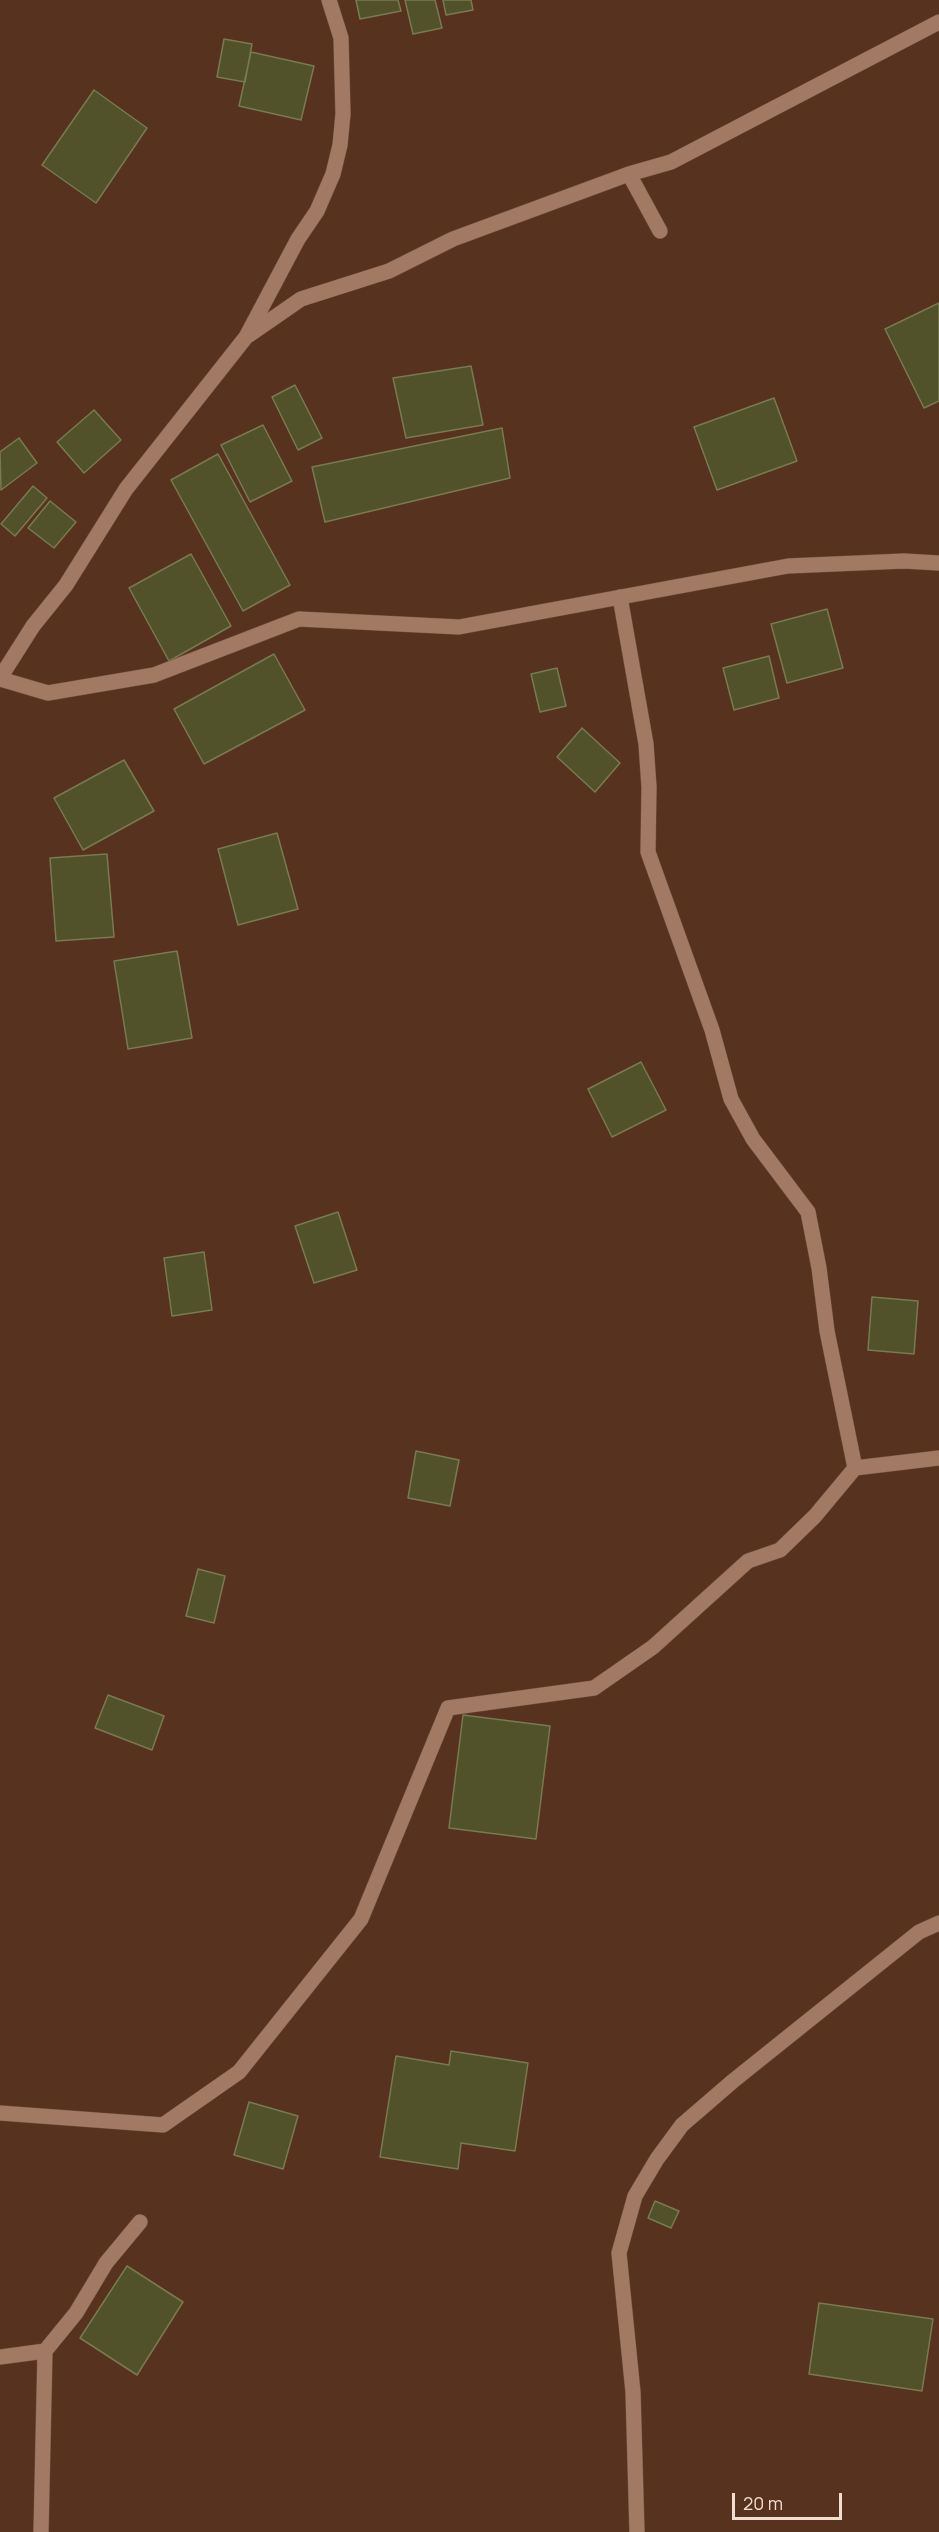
<!DOCTYPE html>
<style>
body{margin:0}
#map{position:relative;width:939px;height:2532px;overflow:hidden;background:#56321f;font-family:Manrope,sans-serif}
canvas{display:block}
.scale{position:absolute;left:732px;top:2493px;width:110px;height:27px;box-sizing:border-box;border:3px solid #f3dcd0;border-top:0;padding-left:8px;font-size:18px;line-height:21px;white-space:nowrap;color:#f3dcd0;-webkit-text-stroke:4px #56321f;paint-order:stroke}
</style>
<div id="map">
<canvas width="939" height="2532"></canvas>
<div class="scale">20 m</div>
</div>
<script>
const ctx = document.querySelector('canvas').getContext('2d');
ctx.lineJoin = 'round';
function fillPath(path, color) { ctx.fillStyle = color; ctx.fill(path, 'evenodd'); }
const poly = rows => new Path2D(rows.map(r => 'M' + r).join(''));
function trace(path, color, width, dash) { ctx.strokeStyle = color; ctx.lineWidth = width; ctx.lineCap = dash ? 'butt' : 'round'; ctx.setLineDash(dash || []); ctx.stroke(path); }
const building = poly([
 [356,0,398,0,401,11,360,19,356,0],
 [405,0,435,0,442,28,413,34,405,0],
 [443,0,471,0,473,10,446,15,443,0],
 [224,39,252,44,245,82,217,77,224,39],
 [251,52,314,66,301,120,239,106,251,52],
 [94,90,147,128,96,203,42,165,94,90],
 [939,303,939,401,924,408,885,329,939,303],
 [471,366,483,425,406,438,393,378,471,366],
 [295,385,322,438,298,450,272,397,295,385],
 [774,398,797,461,717,490,694,427,774,398],
 [94,410,121,440,84,473,57,442,94,410],
 [263,425,292,481,250,502,221,445,263,425],
 [502,428,510,478,325,522,312,467,502,428],
 [19,438,37,463,1,490,0,452,19,438],
 [218,454,290,585,243,611,171,480,218,454],
 [33,486,47,498,15,536,1,524,33,486],
 [50,501,76,522,54,548,28,528,50,501],
 [191,554,231,626,169,661,129,588,191,554],
 [827,609,843,668,787,683,771,624,827,609],
 [274,654,305,710,204,764,174,709,274,654],
 [769,656,779,698,734,710,723,668,769,656],
 [557,668,566,706,540,712,531,674,557,668],
 [582,728,620,763,595,792,557,757,582,728],
 [124,760,154,811,83,850,54,798,124,760],
 [277,833,298,909,238,925,218,849,277,833],
 [107,854,114,937,56,941,50,858,107,854],
 [177,951,192,1038,128,1049,114,961,177,951],
 [641,1062,666,1110,612,1137,588,1089,641,1062],
 [338,1212,357,1270,314,1283,295,1226,338,1212],
 [204,1252,212,1310,172,1316,164,1258,204,1252],
 [872,1297,918,1301,914,1354,868,1350,872,1297],
 [416,1451,459,1460,450,1506,408,1498,416,1451],
 [198,1569,225,1576,214,1623,186,1616,198,1569],
 [108,1695,164,1716,152,1750,95,1728,108,1695],
 [463,1715,550,1726,536,1839,449,1828,463,1715],
 [451,2051,528,2063,515,2151,461,2143,458,2169,380,2157,396,2056,449,2065,451,2051],
 [249,2102,298,2116,283,2169,234,2155,249,2102],
 [655,2201,679,2211,671,2228,648,2218,655,2201],
 [127,2266,183,2302,137,2375,80,2338,127,2266],
 [819,2303,933,2319,922,2391,809,2374,819,2303]
]);
const street = poly([
 [629,174,660,231],
 [249,335,301,299,389,271,453,239,629,174,671,162,939,22],
 [620,597,646,744,649,787,648,852,712,1030,731,1099,753,1139,808,1212,819,1268,827,1331,855,1468],
 [0,678,33,626,66,585,126,489,246,337,298,239,317,211,333,174,340,145,343,114,341,38,329,0],
 [0,679,48,693,154,675,299,619,459,627,788,566,904,561,939,563],
 [0,2113,163,2125,239,2072,361,1919,448,1708,594,1688,653,1647,748,1561,780,1550,815,1516,855,1468,939,1458],
 [0,2357,45,2351,76,2313,106,2263,140,2222],
 [41,2532,45,2351],
 [637,2532,633,2392,619,2253,635,2196,657,2159,682,2125,733,2081,919,1932,939,1923]
]);
fillPath(building, '#515229');
trace(building, '#797a50', 1.5);
trace(street, '#6e503e', 16);
trace(street, '#a27963', 15);
</script>
